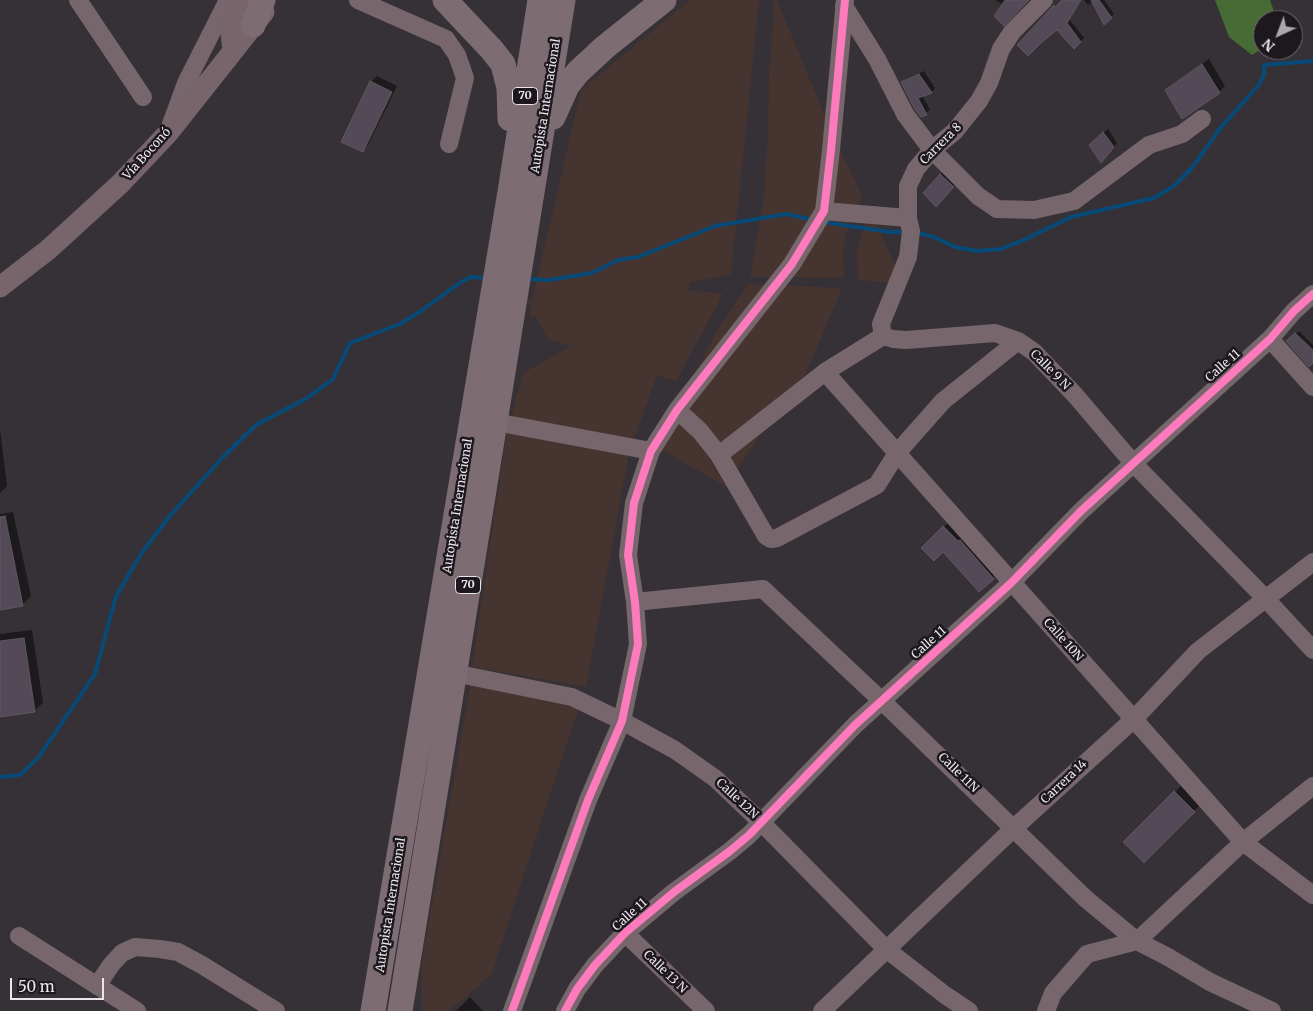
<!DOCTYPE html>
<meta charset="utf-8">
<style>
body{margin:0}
#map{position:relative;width:1313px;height:1011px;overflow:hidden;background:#363136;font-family:Merriweather,serif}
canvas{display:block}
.north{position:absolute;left:1253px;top:10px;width:50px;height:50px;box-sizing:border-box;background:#1c181d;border:1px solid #6f6a70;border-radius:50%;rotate:223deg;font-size:14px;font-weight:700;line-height:20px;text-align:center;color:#ebe5ed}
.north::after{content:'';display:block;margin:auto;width:18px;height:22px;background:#aca6ad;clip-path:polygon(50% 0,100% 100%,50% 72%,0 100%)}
.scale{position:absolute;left:10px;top:978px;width:94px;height:22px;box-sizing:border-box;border:2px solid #ebe5ed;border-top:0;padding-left:6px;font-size:15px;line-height:18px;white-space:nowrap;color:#ebe5ed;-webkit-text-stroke:4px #1c181d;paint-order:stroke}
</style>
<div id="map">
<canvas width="1313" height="1011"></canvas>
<div class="north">N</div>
<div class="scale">50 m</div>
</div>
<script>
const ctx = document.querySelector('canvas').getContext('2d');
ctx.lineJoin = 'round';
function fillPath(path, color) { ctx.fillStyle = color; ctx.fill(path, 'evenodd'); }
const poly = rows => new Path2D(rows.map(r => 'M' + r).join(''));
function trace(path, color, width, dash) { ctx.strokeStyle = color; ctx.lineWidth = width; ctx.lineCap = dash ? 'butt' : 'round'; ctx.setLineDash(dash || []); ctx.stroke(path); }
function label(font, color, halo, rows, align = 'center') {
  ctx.font = font + ' Merriweather,serif'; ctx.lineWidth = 5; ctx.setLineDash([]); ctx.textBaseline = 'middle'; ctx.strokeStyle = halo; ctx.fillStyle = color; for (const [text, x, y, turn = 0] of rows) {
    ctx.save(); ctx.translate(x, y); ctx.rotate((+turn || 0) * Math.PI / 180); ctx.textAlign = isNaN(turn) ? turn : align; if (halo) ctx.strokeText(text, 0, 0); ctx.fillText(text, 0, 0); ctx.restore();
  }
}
const commercial = poly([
 [690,0,759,0,731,274,690,282,688,290,723,294,676,381,657,375,627,459,628,459,586,687,472,667,506,437,523,373,571,346,548,339,535,316,529,317,531,308,527,301,532,300,581,90],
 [773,0,777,0,829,126,863,198,850,220,844,241,843,255,844,278,750,277,764,197,768,130,769,71,774,16],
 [870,211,904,284,858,280,857,248],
 [748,284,842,288,804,378,775,413,726,487,657,447,717,331],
 [471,681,581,701,491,975,449,1011,422,1011,421,966]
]);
const forest = poly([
 [1215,0,1270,0,1277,20,1263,20,1263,48,1252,55,1229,37]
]);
const shadow = poly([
 [995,0,1027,0,1003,5],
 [1064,0,1081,1,1069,19,1084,38,1074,47,1058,28,1019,45,1058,3,1060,5],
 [1084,0,1104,0,1114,14,1104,23,1093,1,1088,5],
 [1209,59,1225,86,1219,92,1166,90,1173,84],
 [924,71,935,88,932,92,922,95,930,110,921,116,902,82,906,79],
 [377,76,397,86,368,145,362,151,371,82],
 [1108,129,1117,143,1105,157,1091,145],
 [944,171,957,183,936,205,940,175],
 [1299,331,1313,345,1313,362,1288,342],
 [0,429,7,486,0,493],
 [13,512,31,596,23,604,0,609,0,514],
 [950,521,999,572,979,590,943,550,923,548],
 [32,630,43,703,34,711,0,716,0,634],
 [1181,786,1200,805,1144,861,1125,842],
 [470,997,483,1011,456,1011]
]);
const stream = poly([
 [823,222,890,232,905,232],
 [915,232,934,237,955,247,977,251,1001,249,1026,239,1071,217,1154,198,1174,186,1192,168,1221,127,1258,86,1264,75,1264,65,1313,61],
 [527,279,549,280,592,273,618,260,638,257,715,226,786,214,814,220],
 [0,777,20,775,38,758,95,674,116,596,141,554,168,518,222,458,256,425,307,398,333,379,350,343,400,324,421,311,461,282,471,277,488,278]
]);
const building = poly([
 [1005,0,1029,0,1004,26,994,16,1005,0],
 [1062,0,1081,0,1067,23,1081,42,1074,49,1057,30,1042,42,1028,56,1017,45,1054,5,1055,7,1062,0],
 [1091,0,1099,0,1112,18,1104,25,1091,0],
 [1202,64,1220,93,1182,119,1165,90,1202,64],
 [919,74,932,93,918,98,927,115,921,117,914,108,901,82,919,74],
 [370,81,392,92,363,152,341,142,370,81],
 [1103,132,1114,147,1101,163,1089,145,1103,132],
 [940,174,954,187,936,207,923,193,940,174],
 [1295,333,1313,350,1313,363,1309,367,1286,341,1295,333],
 [5,516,23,606,0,610,0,517,5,516],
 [943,526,958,541,960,540,994,579,979,592,943,552,934,561,921,548,943,526],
 [24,638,35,712,0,717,0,641,24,638],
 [1174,791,1195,812,1144,863,1123,842,1174,791]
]);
const minor = poly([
 [78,0,143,97],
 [358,0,446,39,457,55,465,78,449,144],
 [844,6,877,59,905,114,932,150,978,196,997,209,1034,210,1074,201,1149,145,1182,134,1202,119],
 [171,124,186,83,228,0],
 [824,211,908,218],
 [883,336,893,339,906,340,995,333,1018,341,1034,352,1075,395,1133,463,1266,599,1313,650],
 [883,336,881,324,908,257,911,231,908,218,908,186,916,169,932,150,955,131,979,101,989,83,1001,49,1012,32,1044,0],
 [1270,339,1313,387],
 [825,372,1243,842,1313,895],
 [677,410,700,431,719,455,766,536,771,539,777,538,877,485,897,453,943,401,1018,341],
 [495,422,651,451],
 [719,455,825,372,883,336],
 [635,602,763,589,882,701,1086,899,1137,941,1168,957,1210,982,1272,1011],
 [454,673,572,697,622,721,675,750,716,779,762,823,886,949,945,995,969,1011],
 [625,933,706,1011],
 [19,936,137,1011],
 [97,986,111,965,122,953,135,947,160,949,178,952,202,965,276,1011],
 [512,1011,588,800,622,721,638,644,635,602,628,555,634,503,651,451,677,410,792,264,824,211,831,150,845,0],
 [565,1011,577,989,595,965,625,933,674,892,730,851,749,835,855,725,1011,583,1081,511,1270,339,1294,311,1313,294],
 [822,1011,1014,828,1134,719,1198,651,1313,562],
 [1046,1011,1053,993,1087,954,1137,941,1243,842,1313,786]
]);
const major = poly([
 [233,51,231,33,234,19,244,0],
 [0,287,49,249,120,184,169,132,264,12]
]);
const highway = poly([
 [445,0,492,50,503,64,509,88,510,119],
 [253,25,263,0],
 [553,117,567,86,578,72,605,47,664,0],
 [373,1011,510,192,540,0],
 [400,1011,563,0]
]);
const cycleway = poly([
 [512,1011,588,800,622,721,638,644,635,602,628,555,634,503,651,451,677,410,792,264,824,211,831,150,845,0],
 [565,1011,577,989,595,965,625,933,674,892,730,851,749,835,855,725,1011,583,1081,511,1270,339,1294,311,1313,294]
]);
const shields = [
 [525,96,25],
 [468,585,25]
];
const shieldNames = [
 ["70",525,96],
 ["70",468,585]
];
const streetNames = [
 ["Autopista Internacional",546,106,-81],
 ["Carrera 8",941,144,-45],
 ["Vía Boconó",147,154,-48],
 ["Calle 11",1223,366,-42],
 ["Calle 9 N",1050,370,45],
 ["Autopista Internacional",458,506,-81],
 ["Calle 10N",1063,640,48],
 ["Calle 11",929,643,-42],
 ["Calle 11N",958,773,44],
 ["Carrera 14",1064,782,-43],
 ["Calle 12N",737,799,43],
 ["Autopista Internacional",391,905,-81],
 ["Calle 11",630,915,-42],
 ["Calle 13 N",665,972,44]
];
fillPath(commercial, '#463431');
fillPath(forest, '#476b35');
fillPath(shadow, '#0007');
trace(stream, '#084a77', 4);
fillPath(building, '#544956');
trace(building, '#5d585e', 1);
trace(minor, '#77666b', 18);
trace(major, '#78656c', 21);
trace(highway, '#7d6c72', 25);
trace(cycleway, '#fd7abc', 8);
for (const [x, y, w] of shields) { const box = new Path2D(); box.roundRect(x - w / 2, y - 8.5, w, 17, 4); ctx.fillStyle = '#1c181d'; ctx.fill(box); trace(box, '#ebe5ed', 1); }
label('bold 11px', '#ebe5ed', null, shieldNames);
label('12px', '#ebe5ed', '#1c181d', streetNames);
</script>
